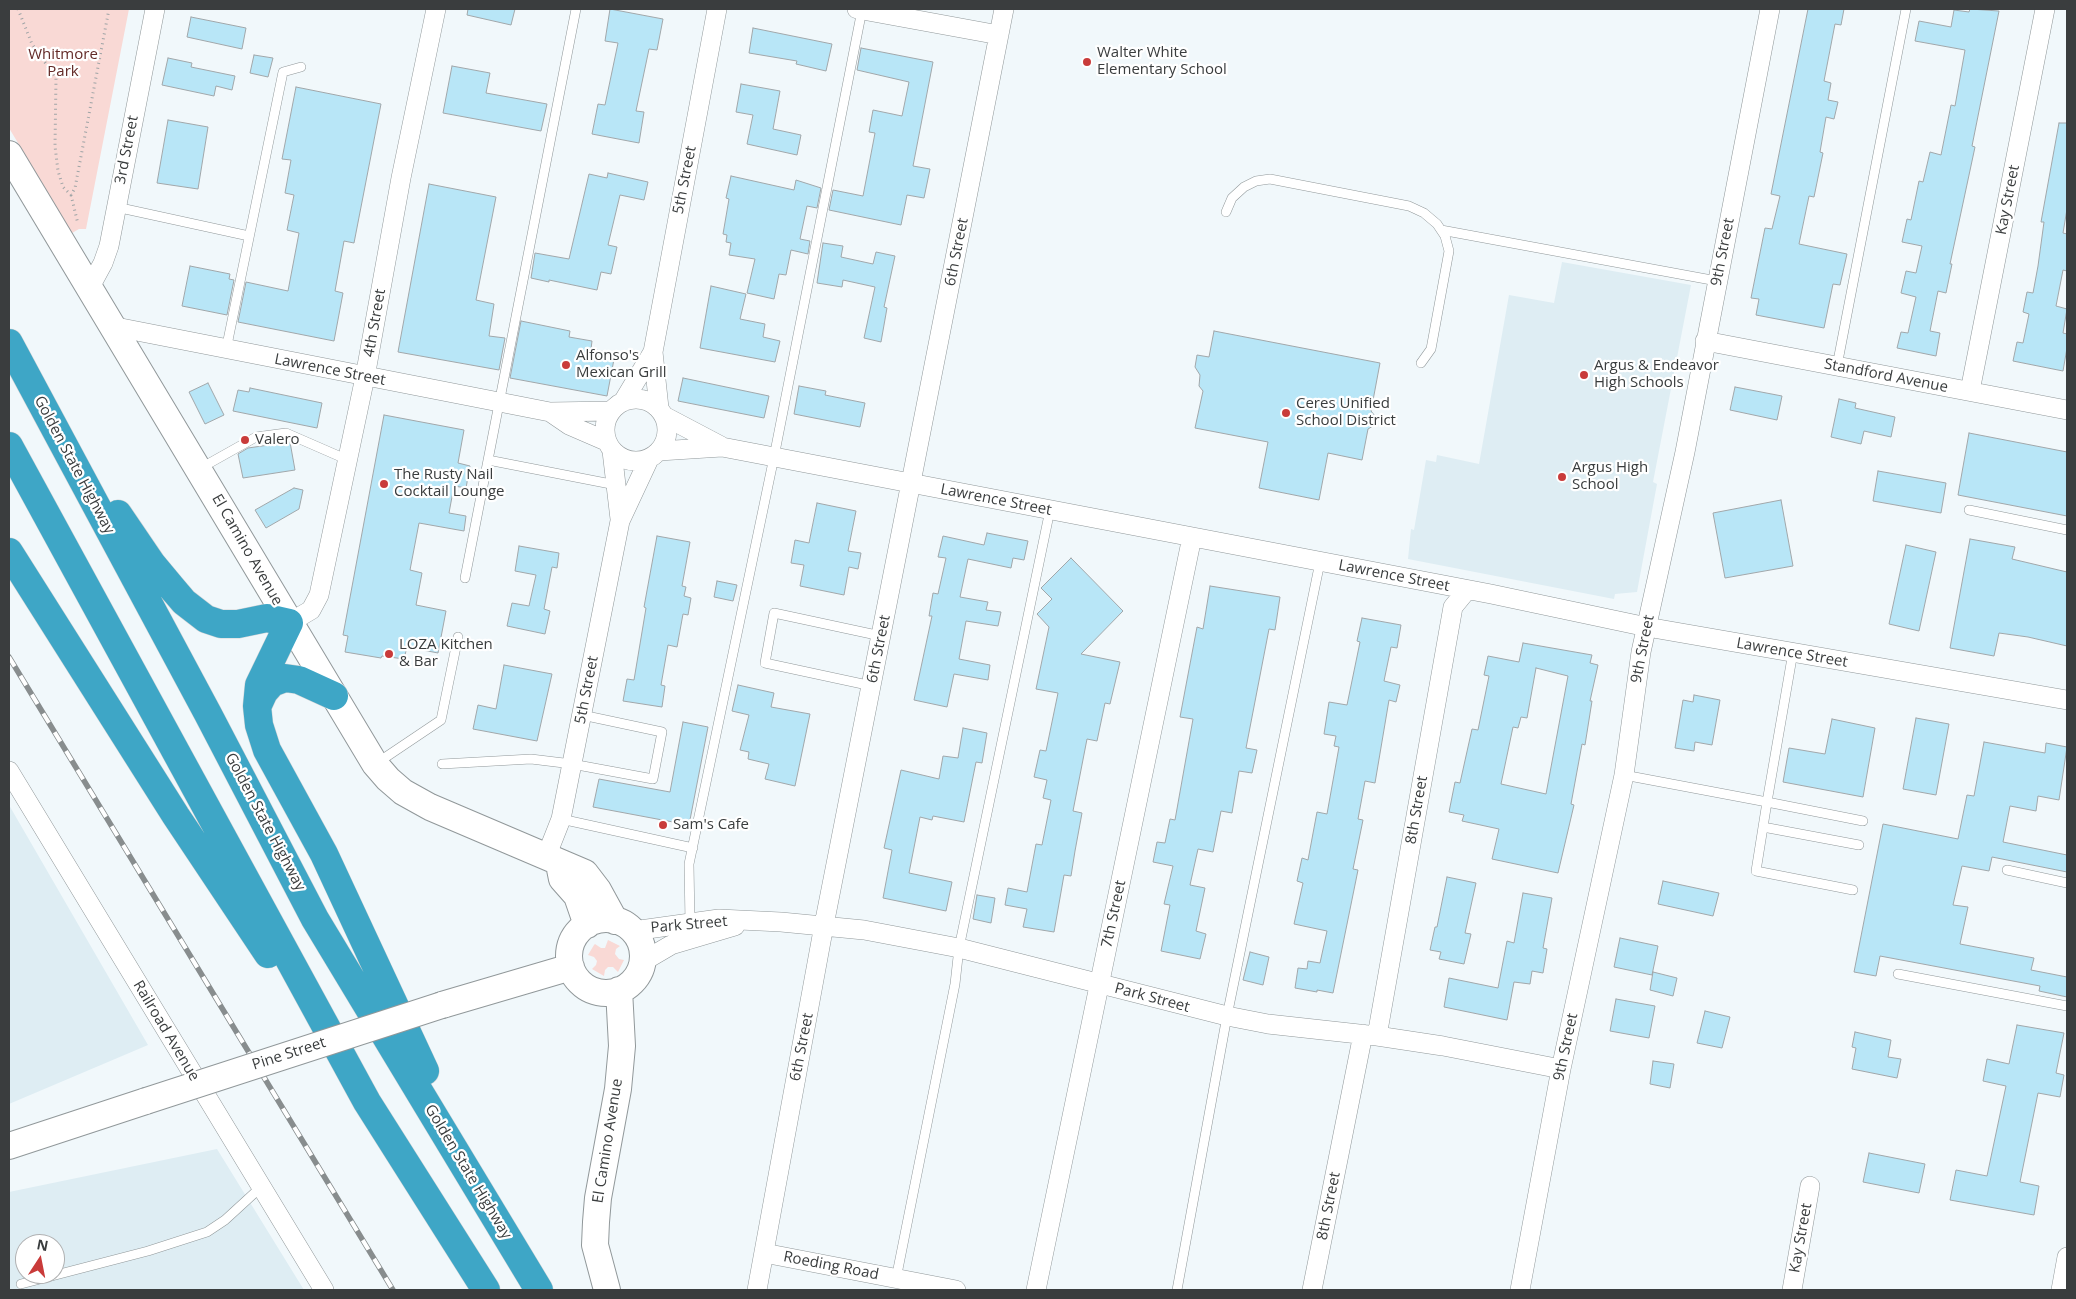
<!DOCTYPE html>
<style>
body{margin:0}
#map{position:relative;width:2076px;height:1299px;overflow:hidden;background:#f1f8fb;font-family:"Open Sans",sans-serif}
canvas{display:block}
.frame{position:absolute;inset:0;border:10px solid #3a3d3e;pointer-events:none}
.north{position:absolute;left:15px;top:1234px;width:50px;height:50px;box-sizing:border-box;background:#fff;border:1px solid #b0b1b2;border-radius:50%;rotate:11deg;font-size:14px;font-weight:700;line-height:20px;text-align:center;color:#3a3d3e}
.north::after{content:'';display:block;margin:auto;width:18px;height:22px;background:#c93b3a;clip-path:polygon(50% 0,100% 100%,50% 72%,0 100%)}
</style>
<div id="map">
<canvas width="2076" height="1299"></canvas>
<div class="frame"></div>
<div class="north">N</div>
</div>
<script>
const ctx = document.querySelector('canvas').getContext('2d');
ctx.lineJoin = 'round';
function fillPath(path, color) { ctx.fillStyle = color; ctx.fill(path, 'evenodd'); }
const poly = rows => new Path2D(rows.map(r => 'M' + r).join(''));
function trace(path, color, width, dash) { ctx.strokeStyle = color; ctx.lineWidth = width; ctx.lineCap = dash ? 'butt' : 'round'; ctx.setLineDash(dash || []); ctx.stroke(path); }
function label(font, color, halo, rows, align = 'center') {
  ctx.font = font + ' "Open Sans",sans-serif'; ctx.lineWidth = 4.5; ctx.setLineDash([]); ctx.textBaseline = 'middle'; ctx.strokeStyle = halo; ctx.fillStyle = color; for (const [text, x, y, turn = 0] of rows) {
    ctx.save(); ctx.translate(x, y); ctx.rotate((+turn || 0) * Math.PI / 180); ctx.textAlign = isNaN(turn) ? turn : align; if (halo) ctx.strokeText(text, 0, 0); ctx.fillText(text, 0, 0); ctx.restore();
  }
}
const built = poly([
 [1562,262,1691,285,1653,482,1657,484,1637,592,1615,594,1614,599,1408,559,1411,529,1414,530,1426,460,1436,462,1437,455,1479,464,1509,295,1554,303],
 [9,805,148,1045,9,1104],
 [217,1149,304,1290,9,1290,9,1192],
 [25,1244,55,1244,55,1274,25,1274]
]);
const green = poly([
 [9,9,129,9,86,229,79,229,72,233,9,128],
 [608,940,620,946,616,949,615,954,619,959,624,960,618,972,613,967,608,967,605,970,604,976,592,969,596,965,597,961,594,957,588,955,594,945,595,944,601,948,605,948]
]);
const building = poly([
 [468,9,515,9,511,25,467,15,468,9],
 [610,9,663,19,657,50,649,49,636,111,644,112,639,143,592,134,598,104,605,105,618,43,605,41,610,9],
 [1808,9,1844,9,1841,25,1835,24,1824,81,1831,83,1828,100,1838,102,1834,119,1826,117,1820,152,1823,153,1814,197,1809,196,1799,244,1847,254,1840,285,1833,284,1824,328,1756,315,1759,299,1751,298,1765,228,1772,229,1780,196,1771,194,1808,9],
 [1970,9,1999,11,1972,146,1975,147,1950,264,1952,264,1946,293,1938,291,1930,331,1940,333,1936,356,1897,348,1901,332,1908,333,1916,297,1901,293,1906,271,1916,273,1922,246,1902,242,1907,219,1911,220,1919,181,1923,182,1930,152,1941,155,1951,105,1955,106,1965,50,1915,41,1919,21,1951,27,1954,10,1969,12,1970,9],
 [191,17,246,28,242,49,187,37,191,17],
 [753,28,832,44,826,71,796,64,797,61,749,53,753,28],
 [861,48,933,62,913,166,930,169,924,198,907,195,901,225,829,210,833,190,863,196,875,133,869,132,873,110,902,116,909,82,857,70,861,48],
 [254,55,273,58,268,77,250,73,254,55],
 [168,58,192,63,191,67,235,76,232,90,216,86,214,96,162,85,168,58],
 [452,66,490,73,486,93,547,104,541,131,443,113,452,66],
 [741,84,780,91,773,129,801,135,797,155,747,144,753,115,736,112,741,84],
 [296,87,381,104,354,243,344,241,335,291,343,293,334,341,238,322,246,282,288,291,299,233,287,230,294,195,285,193,291,160,282,159,296,87],
 [168,120,208,127,198,189,157,183,168,120],
 [2059,123,2067,123,2067,209,2063,233,2067,234,2067,271,2063,270,2056,306,2067,309,2063,333,2067,334,2067,348,2063,371,2013,361,2017,342,2023,343,2029,314,2023,312,2027,292,2033,293,2038,266,2044,222,2041,222,2059,123],
 [608,173,648,182,644,200,620,195,608,245,617,247,611,274,601,272,597,290,549,280,549,282,531,278,535,253,569,259,589,174,607,178,608,173],
 [731,176,794,190,796,180,821,188,817,208,807,206,800,239,810,241,808,254,791,250,786,275,779,274,774,299,747,293,755,259,729,255,731,243,726,242,727,235,723,234,729,199,726,198,731,176],
 [429,184,496,197,476,300,494,304,489,336,505,338,499,370,398,352,429,184],
 [823,243,843,246,841,257,873,264,876,252,895,256,884,307,887,308,881,342,864,338,875,287,843,280,842,287,817,283,823,243],
 [190,266,230,274,229,279,234,280,227,315,182,306,190,266],
 [711,286,746,294,740,319,765,324,763,337,780,341,775,362,700,348,711,286],
 [521,321,570,331,569,337,592,341,591,349,615,354,607,396,510,378,521,321],
 [1214,331,1380,363,1371,411,1375,416,1373,426,1368,429,1362,460,1328,453,1319,500,1259,488,1268,442,1195,428,1203,391,1199,386,1200,375,1195,367,1197,355,1209,357,1214,331],
 [683,378,769,396,764,418,678,401,683,378],
 [208,383,224,415,205,424,189,392,208,383],
 [799,386,826,391,825,395,865,403,860,427,794,414,799,386],
 [1735,387,1782,396,1777,420,1730,410,1735,387],
 [250,388,322,403,317,428,233,411,238,390,249,392,250,388],
 [1839,399,1856,403,1855,408,1895,417,1891,437,1864,431,1861,444,1831,437,1839,399],
 [384,415,464,430,458,463,470,466,466,488,454,486,449,513,466,516,464,531,419,523,410,570,422,573,416,605,446,611,438,653,407,647,404,659,382,656,381,658,345,652,348,636,343,635,384,415],
 [1969,433,2067,452,2067,516,1958,495,1969,433],
 [290,442,295,470,243,478,238,454,248,448,290,442],
 [1878,471,1946,483,1941,513,1873,501,1878,471],
 [294,488,303,490,299,509,266,528,255,510,294,488],
 [1781,500,1793,566,1725,578,1713,513,1781,500],
 [817,503,856,511,848,551,861,553,858,569,849,567,844,595,800,586,804,565,791,563,795,540,809,543,817,503],
 [987,533,1028,541,1024,560,1013,558,1011,568,968,559,960,597,988,602,986,610,1001,612,998,626,966,621,959,659,990,665,988,680,954,674,947,707,914,700,932,616,929,616,933,593,938,594,946,558,938,557,943,536,984,545,987,533],
 [657,536,690,542,682,586,686,587,684,596,691,598,688,615,683,614,677,647,668,645,661,685,665,686,662,707,623,701,627,679,634,680,646,608,644,607,657,536],
 [1970,539,2015,547,2012,559,2067,572,2067,646,2028,637,1999,633,1994,656,1950,648,1970,539],
 [1906,545,1936,552,1919,631,1889,624,1906,545],
 [519,546,559,553,557,568,552,567,544,609,550,611,545,634,507,626,512,603,529,606,536,575,515,571,519,546],
 [1071,558,1123,611,1081,654,1120,662,1110,704,1105,703,1097,741,1087,739,1073,811,1082,813,1075,851,1071,876,1064,875,1054,932,1023,927,1027,909,1005,905,1008,888,1027,892,1036,844,1042,845,1051,800,1043,798,1047,780,1034,777,1040,750,1046,751,1058,693,1036,689,1049,627,1037,614,1052,599,1041,588,1071,558],
 [717,581,737,585,733,601,714,597,717,581],
 [1210,586,1280,597,1275,630,1269,629,1246,748,1257,750,1252,773,1239,771,1232,813,1221,811,1213,852,1198,849,1190,885,1205,888,1196,931,1206,934,1200,959,1161,951,1170,905,1164,904,1173,866,1153,862,1157,842,1165,843,1170,819,1175,820,1193,719,1180,717,1197,627,1203,629,1210,586],
 [1362,618,1401,625,1397,648,1391,647,1384,681,1400,685,1396,702,1389,700,1375,783,1365,781,1358,819,1363,820,1353,869,1358,870,1333,993,1317,990,1317,992,1295,988,1298,968,1307,969,1308,961,1320,963,1327,931,1294,924,1303,883,1297,881,1302,858,1308,860,1317,812,1327,814,1339,747,1334,746,1336,736,1324,734,1329,702,1347,705,1360,642,1357,641,1362,618],
 [1523,643,1592,655,1590,663,1598,665,1590,701,1592,701,1585,745,1582,744,1571,804,1574,805,1558,873,1492,859,1499,829,1462,821,1464,815,1449,812,1455,782,1460,783,1472,729,1478,730,1489,676,1484,675,1488,656,1519,662,1523,643],
 [1536,668,1568,676,1546,794,1501,784,1513,727,1518,728,1521,717,1527,718,1536,668],
 [504,665,552,674,537,741,473,729,478,705,496,709,504,665],
 [738,685,774,693,771,707,810,714,795,786,765,779,769,764,748,759,749,752,740,750,749,715,732,711,738,685],
 [1694,695,1720,700,1712,745,1695,742,1694,751,1675,748,1683,700,1693,702,1694,695],
 [1916,718,1949,724,1936,795,1903,789,1916,718],
 [1832,719,1875,728,1863,797,1783,782,1789,748,1825,754,1832,719],
 [683,722,708,727,689,825,593,807,599,779,670,792,683,722],
 [963,728,987,733,982,763,976,762,964,822,933,816,932,820,920,817,909,873,952,882,946,911,883,898,892,850,884,848,901,770,939,779,943,756,958,758,963,728],
 [1984,742,2045,753,2046,743,2067,747,2059,800,2038,796,2036,811,2010,806,2003,842,2067,855,2067,872,1992,857,1989,871,1962,866,1953,905,1968,907,1960,944,2034,958,2031,970,2067,977,2067,997,2039,991,2040,986,1880,956,1876,976,1854,972,1883,824,1958,839,1967,795,1974,796,1984,742],
 [1447,877,1476,883,1465,933,1471,934,1464,964,1439,959,1441,952,1430,950,1435,927,1437,927,1447,877],
 [1663,881,1719,893,1713,916,1658,904,1663,881],
 [1523,893,1552,898,1543,948,1547,949,1543,973,1532,971,1530,984,1514,982,1507,1020,1444,1007,1449,978,1498,988,1507,941,1514,943,1523,893],
 [977,895,995,898,991,923,973,919,977,895],
 [1620,938,1658,946,1652,975,1614,967,1620,938],
 [1250,952,1269,957,1263,985,1243,980,1250,952],
 [1653,972,1677,978,1673,996,1650,990,1653,972],
 [1616,999,1655,1006,1649,1038,1610,1031,1616,999],
 [1705,1011,1730,1017,1722,1048,1697,1043,1705,1011],
 [2017,1025,2064,1033,2056,1073,2064,1075,2060,1097,2038,1093,2020,1182,2039,1186,2034,1215,1950,1200,1956,1170,1987,1176,2006,1086,1983,1081,1987,1059,2009,1064,2017,1025],
 [1855,1032,1891,1040,1888,1057,1901,1059,1897,1078,1852,1069,1856,1048,1852,1047,1855,1032],
 [1653,1061,1674,1064,1670,1088,1650,1084,1653,1061],
 [1869,1153,1925,1164,1919,1193,1863,1182,1869,1153]
]);
const path = poly([
 [18,9,32,44,56,78,55,146,58,171,63,187,71,195,75,188,109,9],
 [71,195,78,224]
]);
const lane = poly([
 [116,207,249,236],
 [1226,212,1232,198,1244,187,1256,181,1270,179,1409,206,1424,213,1437,224,1445,236,1449,251,1431,349,1421,363],
 [1441,230,1717,281],
 [226,350,283,72,301,67],
 [1837,366,1906,9],
 [488,460,616,485],
 [199,469,256,437,286,433,348,460],
 [1969,510,2067,530],
 [465,578,576,9],
 [872,686,765,663,774,613,881,636],
 [377,763,441,720,458,637],
 [442,764,531,759,572,764,653,779,662,732,582,715],
 [1624,775,1767,802,1793,652],
 [561,819,693,848],
 [1763,827,1859,845],
 [2007,870,2067,883],
 [1853,890,1756,871,1767,802,1863,821],
 [690,923,689,864,774,457,862,10],
 [1898,974,2067,1006],
 [896,1279,955,984,959,948,1050,510],
 [21,1284,148,1251,207,1232,225,1220,261,1187],
 [1177,1290,1227,1016,1320,562]
]);
const street = poly([
 [857,9,999,35],
 [90,287,103,263,109,246,155,9],
 [111,326,550,412,611,411],
 [1705,341,2067,410],
 [1970,391,2045,9],
 '605 430a31 31 0 1 1 62 0a31 31 0 1 1-62 0Z',
 [623,402,653,352],
 [659,408,653,352,717,9],
 [550,412,569,425,606,441],
 [664,416,721,446],
 [612,451,620,519],
 [659,451,722,447,1491,594,1647,627,2067,700],
 [289,623,311,610,319,595,365,377,401,178,436,9],
 [9,771,324,1290],
 [546,857,561,819,620,521,649,459],
 [633,931,719,919,781,922,864,930,959,948,1227,1016,1268,1024,1377,1036,1443,1046,1561,1069],
 [642,962,671,945,735,926],
 [1377,1036,1453,607,1467,590],
 [764,1253,956,1290],
 [757,1290,824,925,1004,9],
 [1036,1290,1192,537],
 [1312,1290,1363,1034],
 [1520,1290,1561,1069,1624,775,1641,652,1685,452,1770,9],
 [1792,1290,1810,1186],
 [2061,1290,2067,1257]
]);
const secondary = poly([
 [9,154,375,764,388,779,403,792,430,807,585,873,598,890,615,921],
 [559,864,562,879,577,896,587,925],
 '569 956a37 37 0 1 1 74 0a37 37 0 1 1-74 0Z',
 [442,1005,571,967],
 [9,1146,146,1101],
 [607,1290,595,1245,596,1222,598,1198,618,1089,622,1046,619,990]
]);
const highway = poly([
 [9,343,208,714,315,919,539,1290],
 [9,446,367,1102,486,1290],
 [118,514,152,564,172,588,184,602,206,619,221,624,238,624,267,618,289,623,259,685,257,706,259,725,267,750,324,854,425,1071],
 [9,552,176,816,268,954],
 [258,705,264,692,272,683,285,678,299,680,334,696]
]);
const rail = poly([
 [9,657,393,1290]
]);
const secondaryBridge = poly([
 [146,1101,442,1005]
]);
const markers = [
 [1087,62,5,"#c93b3a"],
 [566,365,5,"#c93b3a"],
 [1584,375,5,"#c93b3a"],
 [1286,413,5,"#c93b3a"],
 [245,440,5,"#c93b3a"],
 [1562,477,5,"#c93b3a"],
 [384,484,5,"#c93b3a"],
 [389,654,5,"#c93b3a"],
 [663,825,5,"#c93b3a"]
];
const poiNames = [
 ["Walter White",1097,53],
 ["Elementary School",1097,70],
 ["Alfonso's",576,356],
 ["Mexican Grill",576,373],
 ["Argus & Endeavor",1594,366],
 ["High Schools",1594,383],
 ["Ceres Unified",1296,404],
 ["School District",1296,421],
 ["Valero",255,440],
 ["Argus High",1572,468],
 ["School",1572,485],
 ["The Rusty Nail",394,475],
 ["Cocktail Lounge",394,492],
 ["LOZA Kitchen",399,645],
 ["& Bar",399,662],
 ["Sam's Cafe",673,825]
];
const parkNames = [
 ["Whitmore",63,55],
 ["Park",63,72]
];
const streetNames = [
 ["3rd Street",127,150,-79],
 ["5th Street",685,180,-79],
 ["Kay Street",2008,200,-79],
 ["6th Street",957,252,-79],
 ["9th Street",1723,252,-79],
 ["4th Street",375,323,-80],
 ["Lawrence Street",330,370,11],
 ["Standford Avenue",1886,376,11],
 ["Golden State Highway",74,465,62],
 ["Lawrence Street",996,500,11],
 ["El Camino Avenue",247,550,60],
 ["Lawrence Street",1394,576,11],
 ["6th Street",879,649,-79],
 ["9th Street",1643,649,-79],
 ["Lawrence Street",1792,653,10],
 ["5th Street",587,690,-79],
 ["8th Street",1417,810,-80],
 ["Golden State Highway",265,822,62],
 ["7th Street",1114,914,-78],
 ["Park Street",689,925,-5],
 ["Park Street",1152,998,15],
 ["Railroad Avenue",166,1031,59],
 ["6th Street",802,1047,-79],
 ["9th Street",1566,1047,-78],
 ["Pine Street",289,1054,-18],
 ["El Camino Avenue",608,1141,-81],
 ["Golden State Highway",468,1172,59],
 ["8th Street",1329,1206,-79],
 ["Kay Street",1801,1238,-80],
 ["Roeding Road",831,1266,11]
];
fillPath(built, '#deedf3');
fillPath(green, '#f9d9d5');
fillPath(building, '#b8e6f7');
trace(building, '#a1a7aa', 1);
trace(lane, '#91989a', 10);
trace(street, '#91989a', 20);
trace(secondary, '#91989a', 28);
trace(highway, '#d4d4d5', 29);
trace(path, '#9fa4a6', 3, [1, 4]);
trace(lane, '#fff', 9);
trace(street, '#fff', 19);
trace(secondary, '#fff', 26);
trace(highway, '#3ea6c6', 28);
trace(rail, '#888d8e', 5.5);
trace(rail, '#fff', 4, [11]);
trace(secondaryBridge, '#91989a', 28, []);
trace(secondaryBridge, '#fff', 26);
for (const [x, y, r, color] of markers) { const dot = new Path2D(); dot.arc(x, y, r, 0, 2 * Math.PI); ctx.fillStyle = color; ctx.fill(dot); trace(dot, '#fff', 2); }
label('15px', '#3a3d3e', '#fff', poiNames, 'left');
label('15px', '#632a27', '#fff', parkNames);
label('15px', '#3a3d3e', '#fff', streetNames);
</script>
